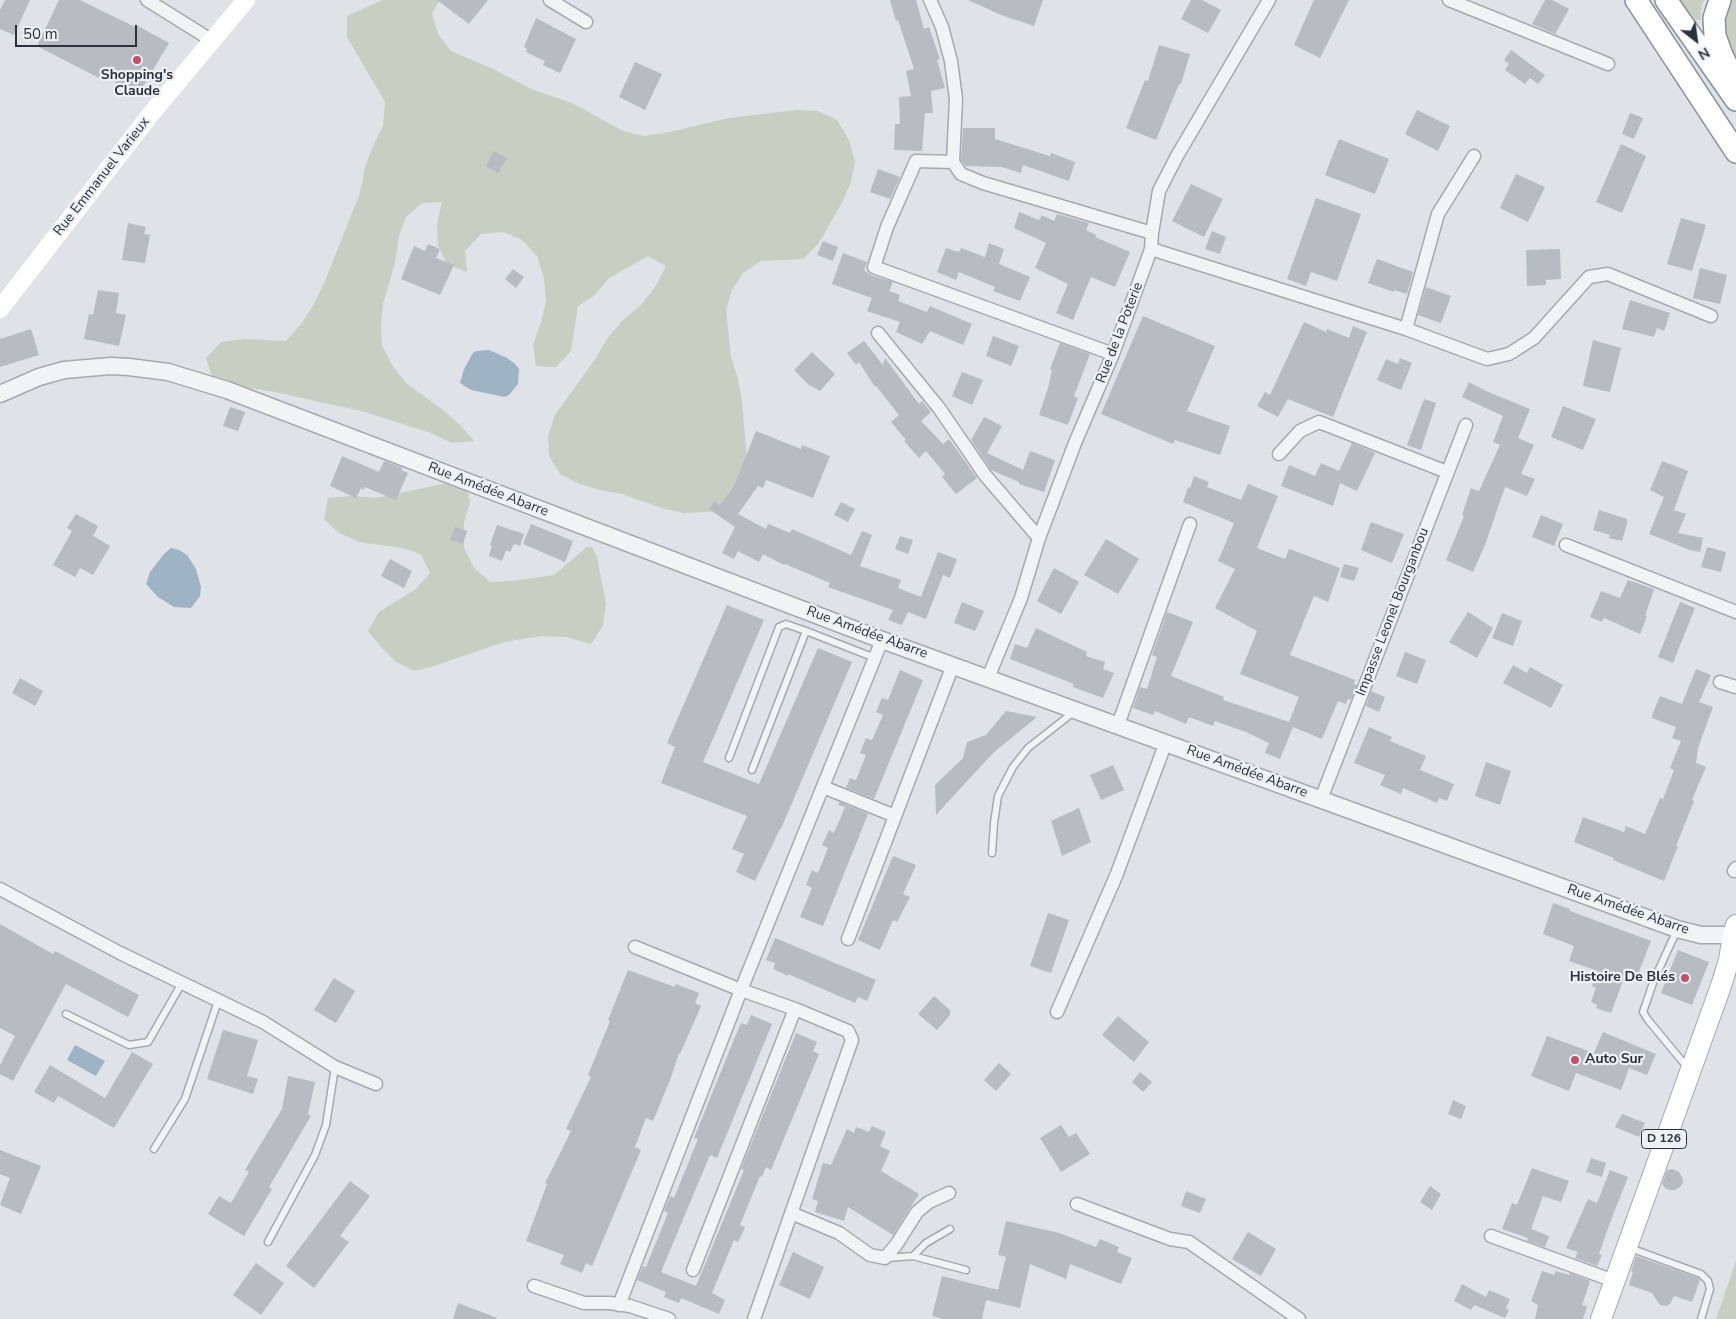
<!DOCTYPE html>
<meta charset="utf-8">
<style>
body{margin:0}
#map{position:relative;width:1736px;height:1319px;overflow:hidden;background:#dfe2e6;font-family:"Nunito Sans",sans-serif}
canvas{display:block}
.north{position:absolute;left:1671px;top:15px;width:50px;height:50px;-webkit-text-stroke:4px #eef1f4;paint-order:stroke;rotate:150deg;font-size:14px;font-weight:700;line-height:20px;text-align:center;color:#2a323c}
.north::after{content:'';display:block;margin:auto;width:18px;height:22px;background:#2a323c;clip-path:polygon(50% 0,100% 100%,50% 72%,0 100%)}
.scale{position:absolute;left:15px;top:25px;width:122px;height:22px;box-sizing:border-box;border:2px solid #2a323c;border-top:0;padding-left:6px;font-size:15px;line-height:18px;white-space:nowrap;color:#2a323c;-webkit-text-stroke:4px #eef1f4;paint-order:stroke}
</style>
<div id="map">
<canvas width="1736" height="1319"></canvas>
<div class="north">N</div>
<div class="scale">50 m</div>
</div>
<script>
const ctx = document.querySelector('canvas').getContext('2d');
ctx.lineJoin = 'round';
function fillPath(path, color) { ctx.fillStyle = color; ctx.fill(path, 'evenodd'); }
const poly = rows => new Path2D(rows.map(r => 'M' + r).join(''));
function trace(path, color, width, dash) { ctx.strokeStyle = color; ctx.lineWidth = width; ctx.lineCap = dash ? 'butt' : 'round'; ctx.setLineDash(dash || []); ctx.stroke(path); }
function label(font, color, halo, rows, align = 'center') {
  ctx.font = font + ' "Nunito Sans",sans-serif'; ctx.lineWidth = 4.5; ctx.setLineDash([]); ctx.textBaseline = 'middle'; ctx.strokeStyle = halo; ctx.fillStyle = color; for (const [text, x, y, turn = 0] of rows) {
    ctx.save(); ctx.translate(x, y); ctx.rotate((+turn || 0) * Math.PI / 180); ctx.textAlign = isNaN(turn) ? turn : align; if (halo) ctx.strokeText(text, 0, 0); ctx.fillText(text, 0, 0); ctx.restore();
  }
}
const green = poly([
 [383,0,440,0,432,13,438,34,451,51,493,69,531,89,572,103,623,131,644,136,665,133,729,118,796,110,818,111,837,120,849,140,855,161,851,182,842,203,818,244,803,259,761,261,743,273,732,290,726,310,731,357,738,379,742,401,748,471,734,508,708,512,683,513,662,508,622,494,600,490,580,484,561,475,549,456,548,435,555,415,596,358,607,339,622,321,641,305,656,286,666,266,648,256,609,278,595,295,578,306,571,351,556,367,536,366,533,345,541,322,546,301,544,279,537,256,522,240,503,232,481,234,465,251,467,272,447,264,438,245,437,224,442,202,422,203,406,217,399,236,395,263,383,304,381,325,382,345,392,365,406,383,443,410,460,425,474,441,452,443,431,433,365,412,275,392,232,385,212,377,206,358,221,342,244,339,286,341,302,323,314,304,325,281,360,193,365,167,374,144,383,126,385,102,347,37,347,16],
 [1680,0,1705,0,1702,4,1700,20,1693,20],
 [1727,0,1736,0,1736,70,1721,35],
 [466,482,470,502,464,522,464,548,474,568,490,582,512,581,554,575,587,547,592,547,597,557,606,603,603,626,591,644,566,637,542,636,521,639,501,643,434,666,414,671,396,662,381,647,368,631,379,612,416,589,430,573,421,554,402,548,359,542,339,533,324,519,328,498,351,496,376,498,443,484],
 [1736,1261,1736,1319,1716,1319]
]);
const water = poly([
 [489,350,507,358,514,363,519,369,518,384,509,395,504,397,471,390,460,383,464,369,473,353,476,351],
 [171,548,179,550,187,555,196,569,201,587,200,596,191,608,174,607,158,597,146,584,150,572,165,553],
 [75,1045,105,1061,96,1076,67,1060]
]);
const building = poly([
 [5,0,30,0,14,35,0,29,0,10],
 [59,0,80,0,135,27,136,25,169,43,138,95,102,75,99,78,37,46],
 [437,0,488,0,469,24],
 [890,0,916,0,924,29,929,27,940,59,937,60,945,88,931,91,933,113,925,113,922,151,894,150,895,124,900,124,899,97,911,96,906,71,914,69,898,20,896,21],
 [968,0,1043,0,1034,26,1001,15],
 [1191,0,1202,0,1221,10,1208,33,1181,19],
 [1314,0,1349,0,1320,58,1294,45],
 [1545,0,1552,0,1569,9,1555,34,1532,24],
 [536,18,576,39,560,73,543,65,545,61,526,52,527,49,524,47],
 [1159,45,1190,54,1181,84,1179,84,1156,140,1126,128,1145,80,1148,81],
 [1511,50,1545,75,1538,84,1530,78,1525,84,1505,70,1509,64,1504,60],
 [635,62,662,74,645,110,619,97],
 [1417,110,1450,126,1438,151,1405,134],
 [1630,113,1643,118,1634,139,1622,134],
 [963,128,995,128,995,139,1050,156,1051,153,1075,162,1069,181,1023,165,1021,173,1001,167,966,166,961,160],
 [1339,139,1389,159,1375,194,1325,175],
 [1621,144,1646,156,1622,213,1596,202],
 [494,151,507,158,498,173,486,166],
 [878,169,900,177,890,199,870,192],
 [1516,174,1545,187,1528,222,1500,208],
 [1191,184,1223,199,1204,237,1172,221],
 [1316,198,1361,214,1337,281,1311,272,1306,286,1287,279],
 [1019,212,1039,220,1042,215,1054,221,1057,214,1089,223,1086,230,1096,235,1095,237,1130,252,1115,287,1091,277,1073,320,1056,313,1068,284,1035,268,1046,243,1014,228],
 [1681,218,1706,225,1692,271,1667,264],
 [128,223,146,227,144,234,150,235,145,263,122,260],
 [1212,231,1226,237,1220,254,1205,249],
 [823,241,838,247,833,261,817,255],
 [989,243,1004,249,999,264,1030,277,1020,301,993,291,995,287,959,272,956,280,937,272,946,248,959,252,961,248,985,257],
 [428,244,440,249,436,258,454,265,440,295,401,279,414,246,425,251],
 [1560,249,1561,279,1546,280,1546,285,1527,286,1526,250],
 [843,253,867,262,864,270,871,275,893,282,889,291,900,295,898,301,927,312,930,306,972,324,963,345,930,331,922,344,896,332,900,322,867,311,872,298,832,284],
 [1377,259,1413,272,1407,294,1394,290,1394,292,1368,283],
 [1700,268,1727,275,1720,304,1693,298],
 [513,269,524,277,516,288,505,279],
 [1426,287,1451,296,1441,323,1418,315],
 [98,290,119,293,116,313,126,315,119,346,84,339,89,314,93,315],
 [1630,300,1670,313,1664,331,1657,328,1654,337,1622,329],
 [1143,316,1215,346,1187,411,1230,426,1220,455,1175,440,1173,444,1101,414],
 [1304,322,1326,332,1327,329,1349,338,1353,326,1367,332,1333,417,1288,399,1278,417,1257,406,1265,392,1270,395],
 [31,329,39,355,0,367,0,339],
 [993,336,1019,346,1011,366,986,356],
 [1593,340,1621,348,1610,392,1583,386],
 [864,341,883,365,885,358,919,404,922,401,931,412,921,421,943,444,949,439,977,478,956,494,942,477,945,474,926,451,919,458,904,441,906,440,891,422,899,415,876,386,875,387,859,362,856,365,847,353],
 [1060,343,1090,354,1074,396,1078,398,1068,425,1039,415,1048,388,1052,370,1050,369],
 [812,352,835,374,820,391,809,385,794,370],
 [1400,358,1412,363,1401,390,1377,380,1386,359,1398,364],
 [962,372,983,380,972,405,952,396],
 [1469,382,1486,391,1530,409,1518,438,1534,445,1521,474,1535,479,1527,496,1505,487,1485,545,1473,572,1446,560,1464,516,1462,515,1471,488,1479,491,1500,445,1493,442,1503,416,1462,397],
 [1424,399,1436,403,1421,450,1407,445],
 [1563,406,1596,419,1583,450,1551,437],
 [230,407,245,412,238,431,223,426],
 [984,417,1002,426,987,453,1023,470,1030,451,1055,460,1044,492,1019,484,1019,482,991,470,971,440],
 [756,431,801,449,802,445,830,456,813,498,766,480,763,488,758,486,738,514,766,529,768,524,790,533,792,529,851,555,862,531,872,535,860,566,901,580,898,588,921,597,938,552,957,559,950,578,943,575,926,619,908,612,902,625,888,620,893,610,828,587,830,583,785,564,784,565,763,554,759,562,738,551,734,559,722,553,735,527,709,509,714,502,720,505,733,488],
 [1352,443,1375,453,1357,491,1340,483,1333,506,1281,486,1289,465,1315,476,1321,463,1339,471],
 [342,456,379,472,384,461,403,468,401,470,408,473,396,500,365,487,363,490,361,488,356,498,330,486],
 [1662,461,1688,471,1674,510,1686,514,1678,533,1703,538,1700,552,1690,550,1649,534,1664,497,1650,490],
 [1194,476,1209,482,1207,487,1241,500,1248,484,1278,496,1257,548,1285,559,1289,549,1340,568,1328,602,1314,596,1290,655,1355,680,1354,684,1357,685,1351,700,1348,699,1346,704,1338,701,1322,739,1293,727,1280,759,1265,753,1269,743,1246,732,1215,721,1213,726,1189,717,1186,724,1155,711,1153,715,1133,708,1140,687,1147,689,1157,657,1152,655,1167,612,1193,622,1171,676,1224,697,1223,700,1289,722,1299,697,1240,674,1257,631,1215,608,1235,569,1218,561,1234,523,1183,502,1188,487,1190,488],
 [841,502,855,509,848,522,834,515],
 [1599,510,1627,519,1627,524,1622,541,1609,538,1610,535,1593,530],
 [76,514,98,526,93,536,110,546,93,575,80,568,75,577,53,565,72,531,67,528],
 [1541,515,1563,524,1554,546,1532,537],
 [1371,522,1404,534,1392,563,1361,550],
 [531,524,573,541,565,562,523,544],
 [497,525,524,534,520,546,514,544,510,552,506,550,502,561,489,556,492,546,490,545],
 [455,527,467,531,463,544,450,540],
 [900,536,913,540,908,554,895,549],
 [1106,539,1139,559,1118,594,1084,575],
 [1707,547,1726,552,1721,572,1701,567],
 [390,559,412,571,404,588,381,576],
 [1344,564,1359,568,1354,581,1340,577],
 [1054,568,1079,582,1061,614,1037,601],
 [1628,580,1654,589,1645,616,1647,616,1640,634,1604,618,1602,622,1590,617,1601,591,1620,598],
 [962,602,984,611,975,631,954,623],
 [1680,602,1695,608,1673,663,1658,657],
 [727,605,764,620,703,762,759,784,818,648,852,662,781,829,780,829,755,881,736,872,744,854,732,849,747,816,661,783,675,747,667,743],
 [1468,612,1493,628,1477,658,1449,642],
 [1502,613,1522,621,1513,646,1492,638],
 [1036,628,1087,652,1086,656,1105,662,1103,669,1114,673,1103,698,1073,687,1074,684,1010,659,1015,644,1027,648],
 [1405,652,1426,660,1417,684,1396,676],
 [1513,665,1527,673,1530,667,1563,685,1551,708,1503,683],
 [1696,669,1711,675,1699,702,1713,707,1698,748,1696,763,1706,767,1692,800,1694,801,1676,846,1678,846,1664,881,1613,860,1614,858,1574,842,1583,817,1624,832,1626,826,1645,834,1660,798,1663,799,1674,770,1670,768,1681,741,1672,738,1676,727,1652,718,1652,715,1660,696,1682,704],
 [900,670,923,680,874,799,846,788,850,778,856,780,866,755,860,753,866,738,872,740,883,715,876,712,882,698,888,700],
 [20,678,43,691,35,706,12,693],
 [1371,691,1385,697,1379,712,1366,706],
 [1006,711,1037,717,993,753,936,815,935,785,963,758,967,742,986,735],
 [1369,727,1392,737,1390,741,1426,756,1420,770,1454,784,1447,801,1439,798,1437,803,1403,788,1401,794,1380,785,1385,775,1354,763],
 [1486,762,1511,771,1500,805,1475,796],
 [1113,765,1124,790,1101,800,1090,775],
 [840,802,868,814,823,926,800,917,812,888,806,885,812,870,818,873,828,848,822,845,829,830,834,833,845,807,838,805],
 [1079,808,1091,842,1062,856,1051,821],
 [893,856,916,865,903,894,910,897,897,922,893,920,880,950,858,940],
 [1553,903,1570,909,1570,911,1651,941,1638,974,1627,970,1611,1013,1596,1008,1597,1005,1591,1002,1596,988,1592,986,1598,971,1569,961,1574,946,1543,934],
 [1048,913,1069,920,1051,973,1030,966],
 [0,924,53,954,55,951,139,995,128,1017,66,984,13,1081,0,1074,0,1065,15,1036,0,1028],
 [775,938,876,980,867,1001,858,997,855,1003,788,974,788,976,773,969,775,963,766,960],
 [1678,950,1709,962,1692,1005,1661,993],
 [628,970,675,987,676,984,699,993,695,1003,701,1006,680,1054,679,1053,670,1080,653,1121,646,1118,635,1147,641,1150,592,1266,586,1263,582,1273,560,1264,564,1255,526,1241,547,1184,545,1183,571,1131,566,1129,591,1077,588,1075,610,1021,608,1020],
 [334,978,355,991,336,1023,314,1010],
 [934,996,950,1010,950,1015,937,1030,918,1014],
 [751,1015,772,1024,717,1158,710,1155,661,1272,696,1286,744,1170,741,1169,796,1033,817,1042,813,1051,819,1054,771,1170,766,1167,762,1177,760,1176,740,1225,745,1227,741,1236,738,1242,734,1240,712,1293,725,1300,719,1314,681,1298,679,1303,664,1297,666,1292,637,1280,643,1266,646,1267,668,1213,664,1211,670,1196,674,1198,698,1139,694,1138,735,1037,741,1023,747,1025],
 [1118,1016,1149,1042,1134,1062,1102,1035],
 [223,1030,258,1040,247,1076,258,1079,253,1094,207,1079],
 [1603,1032,1656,1054,1647,1075,1629,1068,1621,1090,1576,1073,1569,1091,1531,1076,1547,1036,1594,1053],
 [132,1052,153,1064,114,1128,58,1096,54,1103,34,1092,50,1065,105,1098],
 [999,1063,1011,1074,996,1091,984,1080],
 [1140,1072,1152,1082,1143,1092,1132,1082],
 [288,1076,315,1082,308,1114,311,1116,269,1187,272,1189,244,1236,208,1214,219,1196,231,1203,249,1172,245,1170,282,1109],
 [1453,1100,1466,1106,1461,1119,1448,1114],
 [1622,1114,1645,1123,1639,1137,1615,1127],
 [1061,1125,1069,1137,1076,1133,1090,1154,1061,1172,1040,1138],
 [872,1126,886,1132,880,1146,890,1151,881,1171,919,1194,893,1235,848,1207,844,1221,815,1212,818,1201,812,1199,823,1163,831,1165,847,1129,854,1133,856,1127,869,1132],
 [0,1150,41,1166,21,1214,0,1205,10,1178,0,1174],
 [1591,1158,1606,1163,1602,1177,1586,1172],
 [1532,1168,1569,1181,1561,1202,1543,1196,1531,1229,1549,1236,1545,1247,1527,1241,1528,1238,1502,1229,1512,1203,1517,1205],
 [1673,1169,1679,1172,1682,1177,1683,1183,1680,1187,1675,1190,1670,1190,1665,1188,1662,1184,1667,1170],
 [1610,1170,1628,1177,1611,1220,1599,1254,1602,1255,1597,1266,1575,1258,1578,1252,1566,1248,1588,1199,1597,1203],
 [350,1181,370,1196,340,1236,349,1242,314,1288,286,1266],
 [1430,1186,1441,1194,1432,1210,1420,1202],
 [1186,1191,1206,1199,1200,1213,1181,1206],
 [1006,1221,1059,1233,1096,1247,1100,1239,1119,1247,1117,1252,1132,1258,1121,1284,1070,1264,1066,1279,1030,1264,1020,1308,986,1300,982,1319,943,1319,932,1316,942,1276,998,1290,1006,1257,998,1255],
 [1248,1232,1276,1249,1261,1276,1232,1259],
 [793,1252,824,1267,810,1299,779,1285],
 [1636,1256,1698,1278,1700,1280,1692,1302,1674,1296,1670,1304,1666,1306,1660,1305,1652,1293,1629,1285,1633,1272,1631,1271],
 [256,1263,284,1283,261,1315,233,1295],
 [1542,1271,1554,1275,1556,1271,1569,1275,1570,1273,1590,1281,1582,1305,1587,1306,1583,1319,1535,1319,1538,1305,1531,1301],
 [1462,1284,1486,1297,1489,1290,1510,1299,1506,1308,1509,1310,1505,1318,1474,1305,1471,1310,1454,1301],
 [458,1303,497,1318,496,1319,453,1319]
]);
const service = poly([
 [729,758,779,627,786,624,806,631],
 [752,770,806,631,875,658],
 [992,853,994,823,998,796,1013,767,1028,748,1075,711],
 [1677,930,1654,980,1643,1012,1648,1020,1687,1067],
 [66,1014,129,1045,148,1042,182,983],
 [154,1149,185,1099,218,1001],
 [268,1242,315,1155,326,1125,335,1067],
 [1630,1248,1701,1274,1708,1281,1710,1289,1701,1319],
 [913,1256,926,1243,950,1229],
 [887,1258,913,1256,966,1270]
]);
const minor = poly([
 [147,0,211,40],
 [550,0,586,22],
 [930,0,942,27,951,61,956,99,953,162,961,174,983,183,1152,233],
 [1449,0,1608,64],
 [953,162,916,161,887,227,874,267,1113,354],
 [1151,249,1406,329,1487,359,1509,354,1534,338,1589,277,1608,274,1711,316],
 [1406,329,1438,214,1474,156],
 [878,333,939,408,985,475,1039,538],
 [1279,454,1300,431,1319,422,1447,472],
 [1566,545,1736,612],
 [988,678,1021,598,1039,538,1075,443,1113,354,1151,249,1152,233,1159,191,1177,156,1269,0],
 [1720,682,1736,687],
 [1118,725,1190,524],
 [823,787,895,816],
 [1321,799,1466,425],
 [1734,871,1736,868],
 [0,889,120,953,263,1022,335,1067,376,1084],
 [848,939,953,665],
 [1057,1012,1116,876,1166,742],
 [1077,1204,1170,1239,1189,1242,1299,1319],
 [791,1213,839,1233,870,1255,885,1258,896,1245,917,1212,929,1202,949,1193],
 [1491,1236,1614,1281],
 [693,1270,795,1009],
 [534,1286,584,1303,610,1303,630,1306,669,1319],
 [619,1305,741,990,635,947],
 [754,1319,852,1040,848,1031,795,1009,741,990,882,640]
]);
const tertiary = poly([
 [0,394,39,377,64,370,111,366,129,367,168,372,227,390,882,640,1677,929,1701,935,1733,935]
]);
const secondary = poly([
 [0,309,150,115,246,0]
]);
const primary = poly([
 [1601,1319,1721,986,1729,960,1733,935,1736,925]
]);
const trunk = poly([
 [1636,0,1736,152],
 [1666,0,1736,100],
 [1720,0,1714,18,1715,36,1722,55,1734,80]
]);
const markers = [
 [137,60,5,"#be516b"],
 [1685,978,5,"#be516b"],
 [1575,1060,5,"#be516b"]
];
const shields = [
 [1664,1139,45]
];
const shieldNames = [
 ["D 126",1664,1139]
];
const poiNames = [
 ["Shopping's",137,76],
 ["Claude",137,92],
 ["Histoire De Blés",1675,978,"right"],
 ["Auto Sur",1585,1060,"left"]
];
const streetNames = [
 ["Rue Emmanuel Varieux",102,177,-52],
 ["Rue de la Poterie",1120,333,-69],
 ["Rue Amédée Abarre",488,490,21],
 ["Impasse Leonel Bourganbou",1393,612,-69],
 ["Rue Amédée Abarre",867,633,20],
 ["Rue Amédée Abarre",1247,772,20],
 ["Rue Amédée Abarre",1628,910,19]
];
fillPath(green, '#c6cfc1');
fillPath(water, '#9eb3c3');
fillPath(building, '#b7bcc2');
trace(service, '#a5aab0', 9);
trace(minor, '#a5aab0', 15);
trace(tertiary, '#a5aab0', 19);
trace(primary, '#9fa8b1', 22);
trace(trunk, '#88919b', 24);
trace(service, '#f1f3f5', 6);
trace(minor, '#f1f3f5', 12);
trace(tertiary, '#f1f3f5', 16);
trace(secondary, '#fff', 18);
trace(primary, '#fff', 20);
trace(trunk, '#fff', 21);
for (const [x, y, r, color] of markers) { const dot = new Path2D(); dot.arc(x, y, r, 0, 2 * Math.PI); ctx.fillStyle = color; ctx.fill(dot); trace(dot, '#eef1f4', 2); }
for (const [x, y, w] of shields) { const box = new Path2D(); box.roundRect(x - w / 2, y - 9.5, w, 19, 4); ctx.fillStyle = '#eef1f4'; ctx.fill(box); trace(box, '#2a323c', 1); }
label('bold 12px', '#2a323c', null, shieldNames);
label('bold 14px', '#2a323c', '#eef1f4', poiNames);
label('14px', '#2a323c', '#eef1f4', streetNames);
</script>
